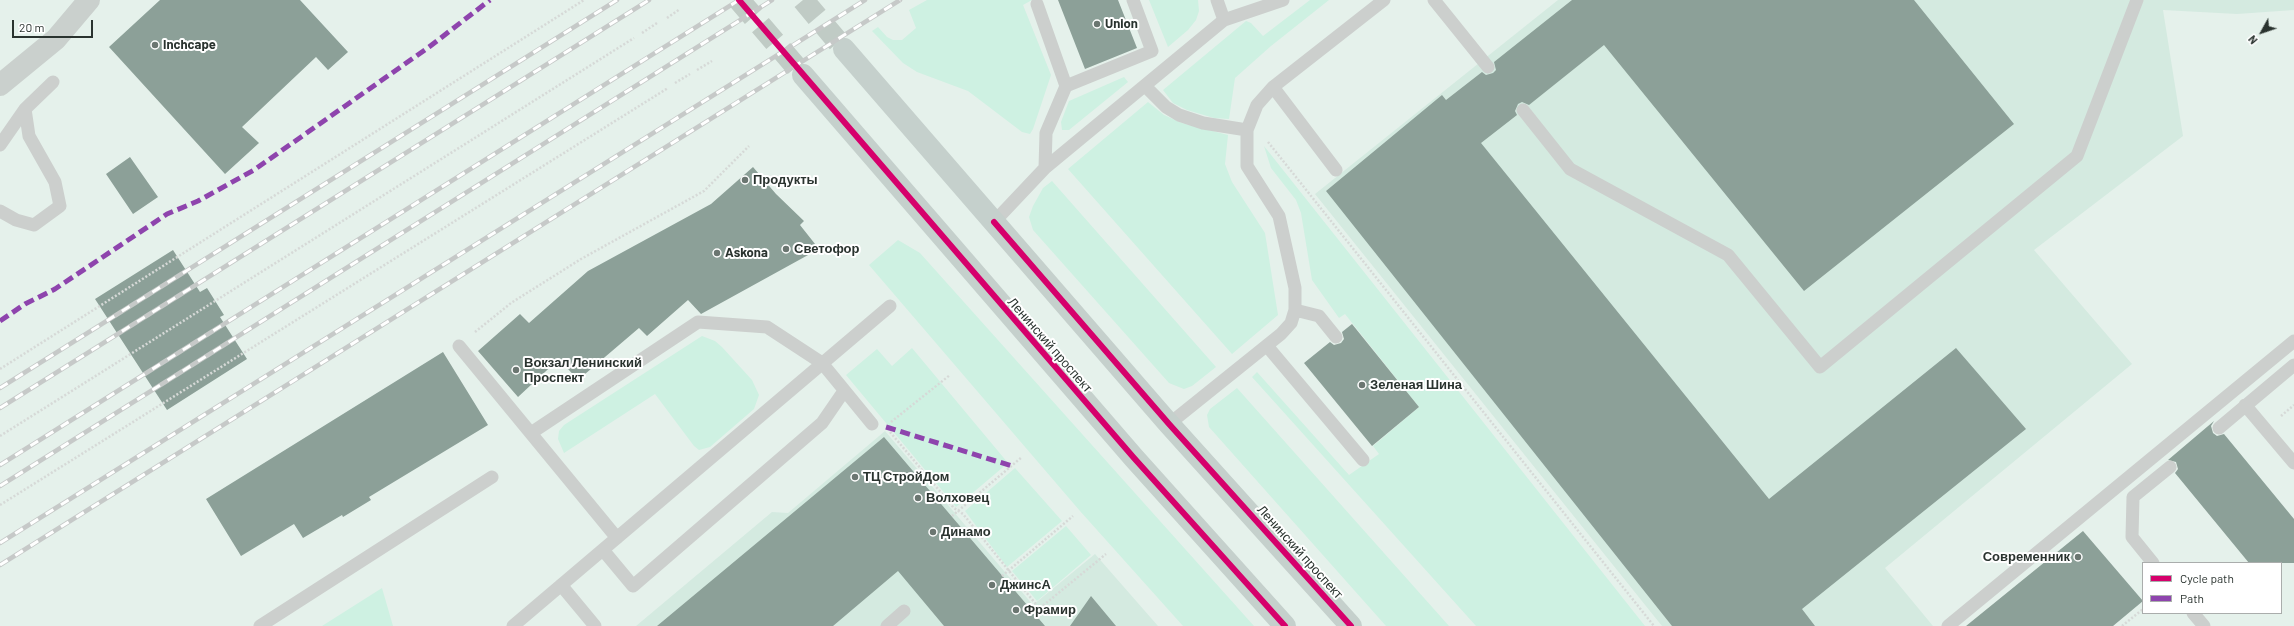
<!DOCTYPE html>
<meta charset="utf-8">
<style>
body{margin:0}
#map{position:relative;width:2294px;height:626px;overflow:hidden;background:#e5f1eb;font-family:Barlow,sans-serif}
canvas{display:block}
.legend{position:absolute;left:2142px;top:562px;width:140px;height:52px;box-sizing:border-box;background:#fff;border:1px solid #aaadac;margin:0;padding:5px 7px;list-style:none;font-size:12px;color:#2a332f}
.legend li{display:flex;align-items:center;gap:8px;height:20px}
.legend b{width:20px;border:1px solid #aaadac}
.north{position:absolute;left:2242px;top:12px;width:40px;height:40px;-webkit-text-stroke:3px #fff;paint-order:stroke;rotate:230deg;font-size:11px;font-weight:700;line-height:16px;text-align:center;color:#2a332f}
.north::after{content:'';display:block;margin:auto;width:14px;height:18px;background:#2a332f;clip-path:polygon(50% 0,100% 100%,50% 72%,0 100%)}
.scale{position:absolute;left:12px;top:20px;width:81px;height:18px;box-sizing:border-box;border:2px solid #2a332f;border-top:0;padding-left:5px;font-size:12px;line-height:14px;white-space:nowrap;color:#2a332f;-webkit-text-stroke:3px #fff;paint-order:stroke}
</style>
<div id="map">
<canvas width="2294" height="626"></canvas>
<ul class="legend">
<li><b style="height:5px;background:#d6006c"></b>Cycle path</li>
<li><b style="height:5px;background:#8e44ad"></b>Path</li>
</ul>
<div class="north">N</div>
<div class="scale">20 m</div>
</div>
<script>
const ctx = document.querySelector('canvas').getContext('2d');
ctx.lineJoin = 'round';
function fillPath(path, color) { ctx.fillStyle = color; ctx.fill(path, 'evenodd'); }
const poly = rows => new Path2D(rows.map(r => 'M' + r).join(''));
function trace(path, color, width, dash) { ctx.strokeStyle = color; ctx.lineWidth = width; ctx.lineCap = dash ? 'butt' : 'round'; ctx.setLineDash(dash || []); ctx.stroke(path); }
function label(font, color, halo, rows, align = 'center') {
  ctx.font = font + ' Barlow,sans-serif'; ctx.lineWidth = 4; ctx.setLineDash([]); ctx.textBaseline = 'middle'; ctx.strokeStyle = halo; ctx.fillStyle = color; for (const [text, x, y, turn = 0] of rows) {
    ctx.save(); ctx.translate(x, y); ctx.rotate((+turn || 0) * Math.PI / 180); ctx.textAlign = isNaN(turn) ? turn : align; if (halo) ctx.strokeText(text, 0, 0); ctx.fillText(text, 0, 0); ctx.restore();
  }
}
const built = poly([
 [1558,0,2294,0,2294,10,2237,14,2163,10,2183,136,2034,250,2132,364,1885,568,1933,626,1662,626,1315,194],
 [885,431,1033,605,1095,554,1158,626,636,626,772,512,788,513]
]);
const green = poly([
 [927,0,1032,0,1023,5,1051,75,1033,129,1030,134,1022,132,968,91,917,72,903,63,872,31,878,27,887,37,893,40,902,40,916,28,909,10],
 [1149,0,1198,0,1199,11,1196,20,1188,30,1168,47],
 [1310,0,1329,0,1271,46,1235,78,1229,119,1214,118,1187,110,1173,103,1163,90,1246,21,1251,23,1263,36],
 [1124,77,1128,82,1069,130,1062,130,1061,122,1069,101],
 [1148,102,1164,115,1182,123,1228,135,1225,164,1232,182,1265,233,1278,315,1232,354,1068,169],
 [1264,146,1645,626,1476,626,1252,377,1257,372,1349,475,1379,454,1373,446,1419,407,1345,314,1339,318,1312,280,1301,213,1296,200,1271,168],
 [1052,181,1216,367,1192,386,1184,389,1169,383,1033,230,1029,217,1033,206,1043,188],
 [898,240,920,253,1254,626,1183,626,1080,511,869,265],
 [702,336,715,341,722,347,752,380,759,395,754,409,710,447,699,450,694,446,655,394,564,453,558,439,559,431,564,425],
 [912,348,1008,463,956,507,846,375,877,349,892,366],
 [1237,388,1449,626,1386,626,1209,427,1207,415,1210,409],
 [1015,468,1062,521,1007,567,965,511],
 [1066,526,1091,555,1037,601,1012,571],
 [382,588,393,626,322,626]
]);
const building = poly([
 [160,0,300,0,348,52,328,70,316,57,242,127,259,143,225,174,109,47],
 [1058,0,1118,0,1137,48,1085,69],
 [1572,0,1914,0,2014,124,1804,291,1604,45,1529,105,1522,102,1518,104,1515,111,1517,115,1481,143,1769,499,1956,348,2026,429,1802,609,1815,626,1672,626,1326,191,1442,95,1446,100,1482,72,1486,75,1493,73,1496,70,1494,62],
 [130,157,158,197,133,214,106,174],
 [753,167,776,194,804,221,800,225,819,249,701,314,688,300,647,336,639,328,578,380,559,359,518,397,478,351,520,314,529,323,588,271,711,204],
 [173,250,200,292,207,288,224,315,220,317,247,359,167,410,95,299],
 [1352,324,1419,407,1372,446,1304,363,1330,342,1334,345,1341,343,1344,339,1342,332],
 [443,352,488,425,369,497,371,500,343,517,342,515,303,538,294,524,241,556,206,499],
 [2214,421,2211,426,2213,433,2217,436,2224,434,2294,519,2294,563,2249,563,2175,473,2178,469,2176,462,2168,460],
 [884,437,1045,626,944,626,898,571,833,626,657,626],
 [2083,531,2143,601,2113,626,1966,626],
 [1091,596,1116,626,1070,626]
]);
const primaryTunnel = poly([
 [739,0,803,75],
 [803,0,844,49]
]);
const path = poly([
 [667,18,680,9],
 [642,33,657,23],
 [697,70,712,61],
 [675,83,690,74],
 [1268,142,1654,626],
 [475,332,511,303,581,259,704,191,749,146],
 [0,369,584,0],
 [2281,416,2294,405],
 [891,422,950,375],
 [890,432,954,508,963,514,1039,608],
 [0,436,634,38],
 [0,505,668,88],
 [952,516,1022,457],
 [1002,576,1073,516],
 [1033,612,1045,604,1106,554],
 [2122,626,2143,609]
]);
const service = poly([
 [1217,0,1224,20],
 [1434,0,1488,67],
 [1037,4,1066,86,1046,133,1045,168],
 [1066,86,1152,51,1133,0],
 [1145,86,1166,107,1179,115,1203,123,1247,130],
 [1273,87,1336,170],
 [1523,110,1570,169,1728,255,1820,367,2077,156,2137,0],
 [0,145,25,109,53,82],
 [0,211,16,220,34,225,60,206,55,182,29,136,25,109],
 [994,222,1045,168,1224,20,1283,0],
 [1295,310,1319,316,1336,337],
 [459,346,617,538],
 [1267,346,1363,460],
 [2245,405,2294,463],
 [1169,424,1281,334,1291,323,1295,310,1295,288,1279,216,1247,166,1247,130,1257,105,1273,87,1384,0],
 [2219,428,2294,365],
 [531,433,698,322,767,327,822,363,872,424],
 [603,550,633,586,822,423,844,391],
 [2153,563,2132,537,2133,497,2170,467],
 [561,585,595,626],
 [2193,613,2204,626],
 [260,626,492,477],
 [513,626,890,306],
 [887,626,904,611],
 [1948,626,2294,341]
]);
const secondary = poly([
 [0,85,56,39,89,0]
]);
const primary = poly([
 [844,49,1169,424,1351,626],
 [803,75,1134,458,1285,626]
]);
const rail = poly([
 [0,388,617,0],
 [0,408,649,0],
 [0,465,739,0],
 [0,486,772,0],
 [0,543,865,0],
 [0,565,900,0]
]);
const quiet = poly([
 [0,321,25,304,55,289,167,214,198,201,254,170,429,47,490,0],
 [886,427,1012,466]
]);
const cycleway = poly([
 [739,0,1134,458,1285,626],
 [994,222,1169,424,1351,626]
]);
const markers = [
 [1097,24,4,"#6b7671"],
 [155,45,4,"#6b7671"],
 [745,180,4,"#6b7671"],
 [786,249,4,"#6b7671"],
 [717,253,4,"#6b7671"],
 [516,370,4,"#6b7671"],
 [1362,385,4,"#6b7671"],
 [855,477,4,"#6b7671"],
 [918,498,4,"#6b7671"],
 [933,532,4,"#6b7671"],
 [2078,557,4,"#6b7671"],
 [992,585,4,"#6b7671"],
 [1016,610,4,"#6b7671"]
];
const poiNames = [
 ["Union",1105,24],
 ["Inchcape",163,45],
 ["Продукты",753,180],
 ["Светофор",794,249],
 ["Askona",725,253],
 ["Вокзал Ленинский",524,363],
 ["Проспект",524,378],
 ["Зеленая Шина",1370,385],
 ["ТЦ СтройДом",863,477],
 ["Волховец",926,498],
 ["Динамо",941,532],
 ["Современник",2070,557,"right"],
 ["ДжинсА",1000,585],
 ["Фрамир",1024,610]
];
const streetNames = [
 ["Ленинский проспект",1050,345,49],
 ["Ленинский проспект",1300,552,48]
];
fillPath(built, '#d4eae0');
fillPath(green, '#cef1e2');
fillPath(building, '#8ca098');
trace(primaryTunnel, '#c0cbc5', 22, [22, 11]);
trace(path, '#d6d9d7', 2.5, [2, 2]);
trace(service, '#cccfcd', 13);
trace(secondary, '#cad0cd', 22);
trace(primary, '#c5d0cc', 22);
trace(rail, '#c6c9c8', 4.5);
trace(rail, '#fff', 3, [9]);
trace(quiet, '#8e44ad', 5, [10, 5]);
trace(cycleway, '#d6006c', 6);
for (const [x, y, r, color] of markers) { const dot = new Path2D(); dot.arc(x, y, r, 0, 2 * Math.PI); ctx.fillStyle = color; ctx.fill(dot); trace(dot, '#fff', 1.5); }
label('bold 13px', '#2a332f', '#fff', poiNames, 'left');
label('13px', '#2a332f', '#fff', streetNames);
</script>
